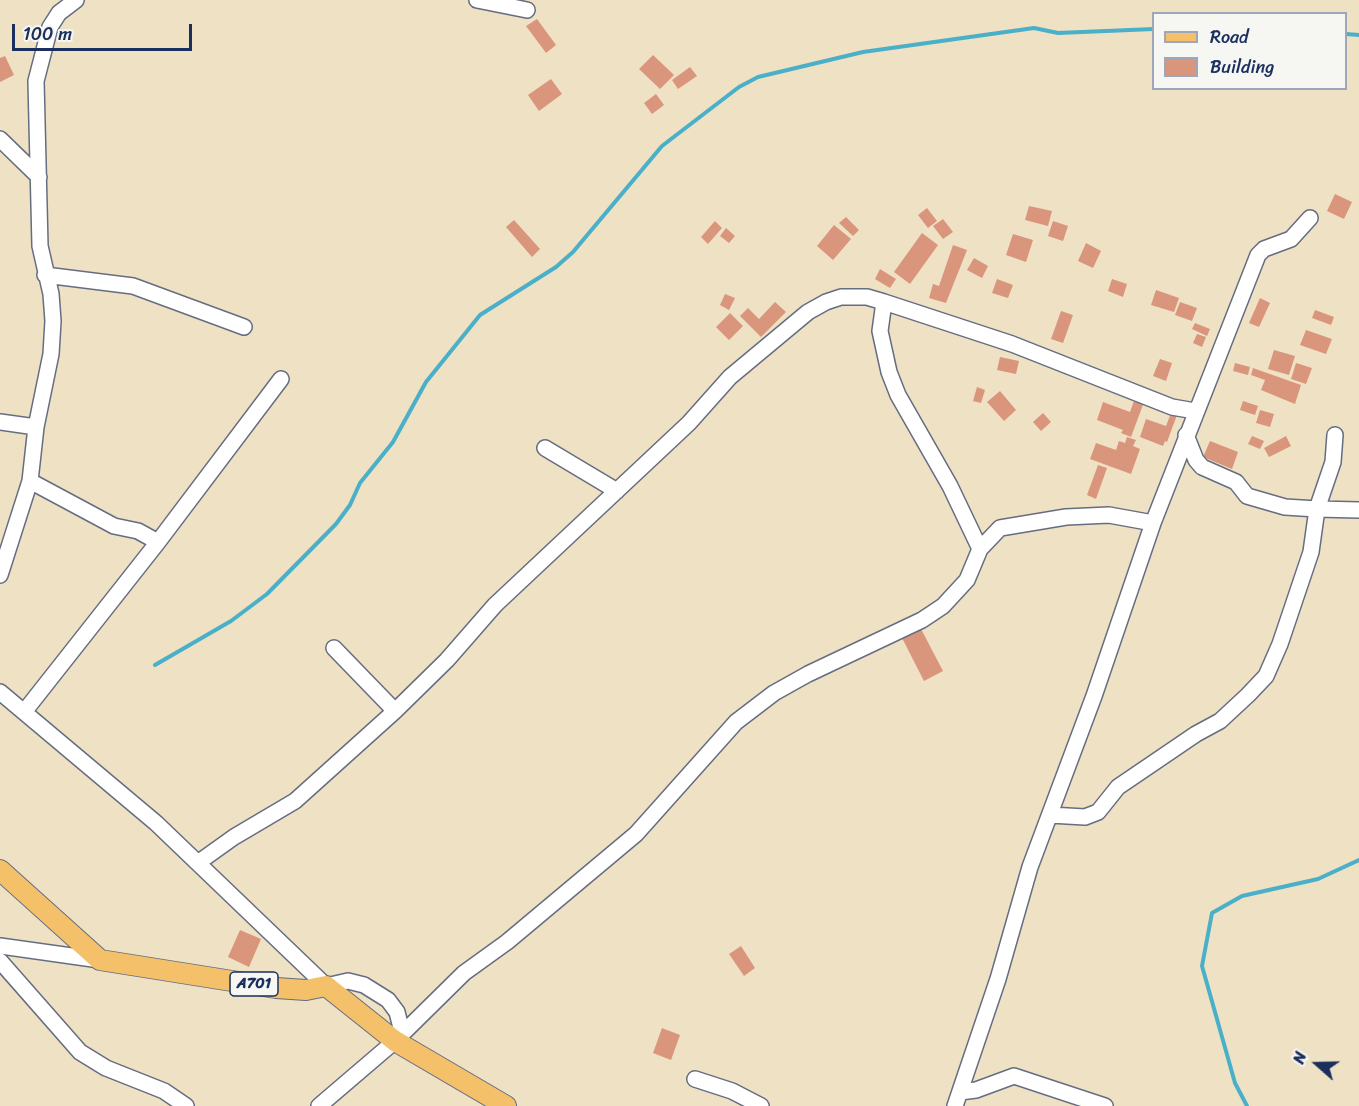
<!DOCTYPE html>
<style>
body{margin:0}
#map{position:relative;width:1359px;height:1106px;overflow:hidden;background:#efe1c3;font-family:Sriracha,sans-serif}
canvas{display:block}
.legend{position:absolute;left:1152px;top:12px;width:195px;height:78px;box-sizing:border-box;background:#f6f6f2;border:2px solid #9ea6b7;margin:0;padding:8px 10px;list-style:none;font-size:18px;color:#1b2f5e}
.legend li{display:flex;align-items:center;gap:12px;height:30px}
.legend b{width:30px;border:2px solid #9ea6b7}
.north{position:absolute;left:1287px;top:1034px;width:60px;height:60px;-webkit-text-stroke:4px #f6f6f2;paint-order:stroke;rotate:290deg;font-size:16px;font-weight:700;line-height:24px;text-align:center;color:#1b2f5e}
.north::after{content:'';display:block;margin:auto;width:21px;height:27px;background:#1b2f5e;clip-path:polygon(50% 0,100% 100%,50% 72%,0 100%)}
.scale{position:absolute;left:12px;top:24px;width:180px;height:27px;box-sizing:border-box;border:3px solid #1b2f5e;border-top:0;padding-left:8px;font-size:18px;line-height:21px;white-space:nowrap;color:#1b2f5e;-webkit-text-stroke:4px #f6f6f2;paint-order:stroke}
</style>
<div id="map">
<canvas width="1359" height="1106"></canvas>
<ul class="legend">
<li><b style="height:8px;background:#f4c16a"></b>Road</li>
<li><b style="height:16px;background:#da957d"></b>Building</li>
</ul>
<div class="north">N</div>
<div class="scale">100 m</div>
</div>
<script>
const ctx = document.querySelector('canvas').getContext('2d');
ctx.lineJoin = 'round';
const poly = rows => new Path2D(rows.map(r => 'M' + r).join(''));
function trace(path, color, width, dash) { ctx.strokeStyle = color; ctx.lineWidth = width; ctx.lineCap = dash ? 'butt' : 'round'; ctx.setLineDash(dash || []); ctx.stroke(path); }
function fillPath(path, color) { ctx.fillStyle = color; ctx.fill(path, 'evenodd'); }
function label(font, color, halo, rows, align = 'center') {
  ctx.font = font + ' Sriracha,sans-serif'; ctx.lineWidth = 5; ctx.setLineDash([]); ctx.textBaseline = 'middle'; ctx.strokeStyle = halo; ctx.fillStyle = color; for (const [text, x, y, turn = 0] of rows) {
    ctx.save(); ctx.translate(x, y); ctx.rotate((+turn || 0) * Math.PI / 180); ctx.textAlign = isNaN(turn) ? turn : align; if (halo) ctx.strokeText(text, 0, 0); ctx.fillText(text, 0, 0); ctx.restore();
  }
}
const stream = poly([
 [1346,34,1359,35],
 [155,665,231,621,267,594,336,524,350,505,360,483,393,442,426,382,480,315,556,267,573,252,662,146,739,87,758,77,863,52,1034,28,1058,33,1154,29],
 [1247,1106,1235,1083,1202,966,1212,913,1242,896,1318,879,1359,860]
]);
const building = poly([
 [537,19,556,45,546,53,526,26],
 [653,55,674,75,660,89,639,69],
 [5,56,14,75,0,82,0,58],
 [690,67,697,76,678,89,672,80],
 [551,79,562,94,539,111,528,95],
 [656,94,664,105,652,114,644,103],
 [1335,194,1352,202,1344,219,1327,211],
 [1029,206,1052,211,1048,226,1025,220],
 [927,208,937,221,928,228,918,215],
 [846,217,859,230,853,236,839,223],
 [943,219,953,232,943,239,933,226],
 [514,220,540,249,532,257,506,227],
 [715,221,722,228,708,244,701,237],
 [1053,221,1068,226,1063,241,1048,236],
 [834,225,851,239,833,260,817,246],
 [726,228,735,236,729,243,720,236],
 [922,233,938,245,910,284,894,272],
 [1013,234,1033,240,1026,262,1006,255],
 [1086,243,1101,251,1093,268,1078,261],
 [953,245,967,250,946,303,929,298,933,284,939,286],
 [974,258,988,266,982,278,967,270],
 [880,269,896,279,890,288,875,279],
 [997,279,1013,285,1008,298,992,293],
 [1112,279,1127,284,1123,297,1108,291],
 [1156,290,1179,298,1174,312,1151,305],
 [725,294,735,298,729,310,720,305],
 [1260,298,1270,303,1259,327,1249,323],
 [775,302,786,312,761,337,740,316,748,308,759,319],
 [1180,302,1197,308,1192,321,1175,315],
 [1315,310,1334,317,1331,325,1312,318],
 [1061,311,1073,315,1063,343,1051,339],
 [730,313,743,326,729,340,716,327],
 [1195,323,1210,329,1207,336,1192,329],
 [1306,330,1332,339,1326,354,1300,345],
 [1197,334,1206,337,1202,347,1193,343],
 [1274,350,1295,356,1289,375,1268,369],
 [1000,357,1019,361,1016,374,997,370],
 [1160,359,1172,363,1166,381,1153,376],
 [1235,363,1250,367,1248,375,1233,371],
 [1296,363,1312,368,1306,384,1291,379],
 [1253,368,1301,385,1295,404,1261,390,1265,380,1251,375],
 [977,387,985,390,981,403,973,401],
 [1000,391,1016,410,1004,421,987,402],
 [1135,398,1144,402,1131,437,1121,433,1123,430,1097,420,1103,402,1130,412],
 [1243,401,1258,406,1255,415,1240,410],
 [1260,410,1274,414,1270,427,1256,423],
 [1043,413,1051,422,1041,431,1033,422],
 [1171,413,1177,415,1167,442,1165,441,1163,446,1140,437,1146,419,1166,426],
 [1252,436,1264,441,1260,449,1248,444],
 [1286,436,1291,446,1269,457,1264,448],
 [1127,437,1136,440,1133,446,1140,449,1131,474,1090,459,1096,443,1116,450,1119,441,1125,443],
 [1210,441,1238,452,1232,469,1203,457],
 [1098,465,1107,468,1096,499,1087,495],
 [920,627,943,671,924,681,901,636],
 [240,930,261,939,249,967,228,957],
 [741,946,755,968,744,976,729,954],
 [662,1028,680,1035,671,1060,653,1053]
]);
const minor = poly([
 [477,0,527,10],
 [0,139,39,177],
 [45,275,133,286,244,327],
 [0,422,36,427],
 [1186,435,1196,460,1202,467,1236,482,1247,496,1285,507,1317,509,1333,462,1335,435],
 [545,448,617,491],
 [30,481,114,526,138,531,158,542],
 [1153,523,1258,255,1264,249,1291,239,1310,218],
 [0,575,30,481,36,427,51,354,53,321,51,294,40,246,36,81,50,27,59,13,76,0],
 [334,648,395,711],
 [0,692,156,823,326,986,348,981,364,985,388,1000,397,1012,401,1028,395,1041],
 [24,712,158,542,281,379],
 [1050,815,1085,817,1098,812,1118,787,1196,734,1220,721,1248,695,1266,676,1280,644,1311,552,1317,509,1359,510],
 [199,862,234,837,295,801,395,711,447,660,495,605,689,423,730,377,808,312,826,302,841,297,867,297,884,302,1012,344,1172,407,1195,411],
 [0,946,100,960],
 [0,961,80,1052,106,1068,164,1091,186,1106],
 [695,1079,732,1091,761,1106],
 [960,1092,976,1090,1014,1076,1105,1106],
 [319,1106,395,1041,464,973,507,942,636,834,736,722,774,693,808,674,922,620,943,606,967,580,980,549,950,486,898,395,889,372,880,331,884,302],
 [955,1106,998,979,1030,867,1094,696,1153,523,1109,515,1066,517,1000,528,980,549]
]);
const major = poly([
 [0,870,100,960,276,988,306,990,326,986,395,1041,506,1106]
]);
const shields = [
 [254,984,48]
];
const shieldNames = [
 ["A701",254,984]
];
trace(stream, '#4ab0c9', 4);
fillPath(building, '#da957d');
trace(minor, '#656d81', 18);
trace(major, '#656d81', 22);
trace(minor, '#fff', 15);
trace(major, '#f4c16a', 20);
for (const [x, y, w] of shields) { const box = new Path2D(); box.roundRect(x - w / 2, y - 12, w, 24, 4.5); ctx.fillStyle = '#f6f6f2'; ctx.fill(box); trace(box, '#1b2f5e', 1.5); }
label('bold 15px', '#1b2f5e', null, shieldNames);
</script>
